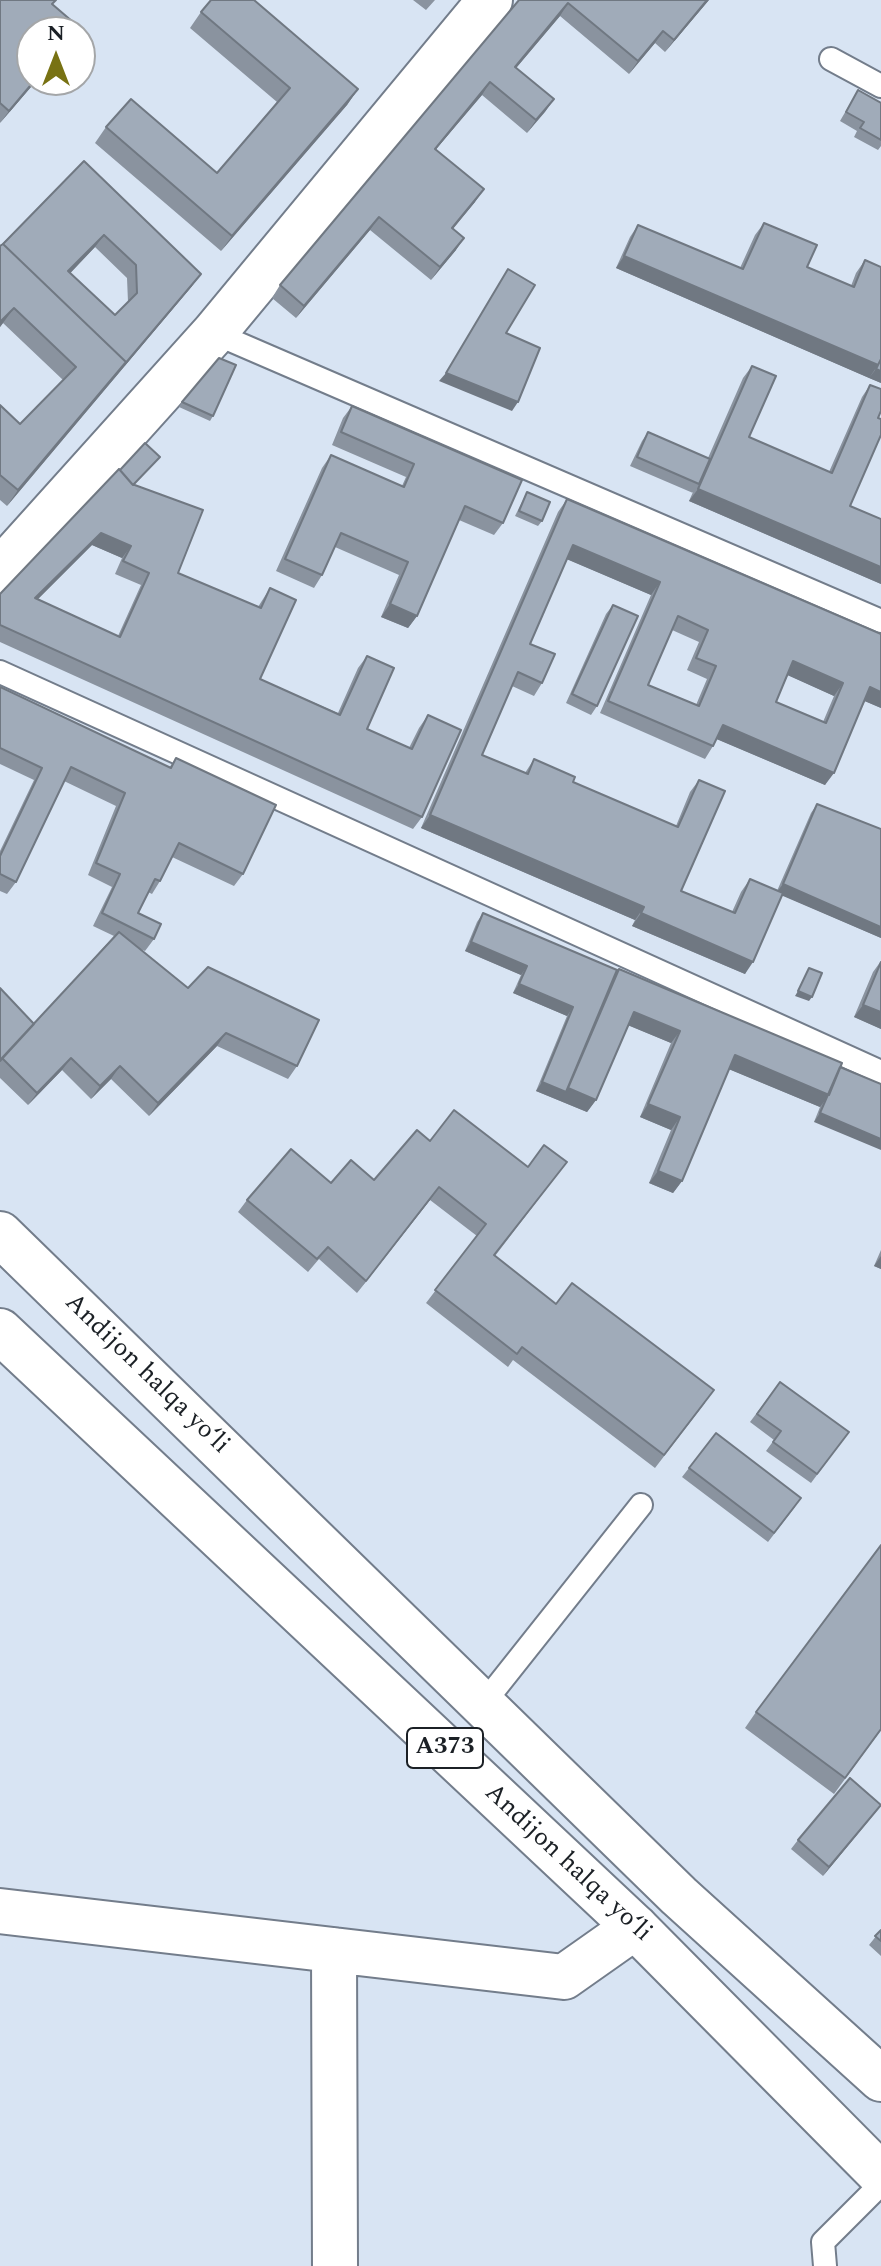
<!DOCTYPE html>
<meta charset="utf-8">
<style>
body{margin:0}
#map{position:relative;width:881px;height:2266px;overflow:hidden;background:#d8e4f3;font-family:Spectral,serif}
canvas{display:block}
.north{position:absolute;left:16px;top:16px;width:80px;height:80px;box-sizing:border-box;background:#fff;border:2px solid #a4a6a8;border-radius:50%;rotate:0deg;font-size:22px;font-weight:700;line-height:32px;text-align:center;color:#1b2025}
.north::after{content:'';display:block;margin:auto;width:28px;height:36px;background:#787213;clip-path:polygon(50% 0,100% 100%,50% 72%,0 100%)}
</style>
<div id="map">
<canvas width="881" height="2266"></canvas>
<div class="north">N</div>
</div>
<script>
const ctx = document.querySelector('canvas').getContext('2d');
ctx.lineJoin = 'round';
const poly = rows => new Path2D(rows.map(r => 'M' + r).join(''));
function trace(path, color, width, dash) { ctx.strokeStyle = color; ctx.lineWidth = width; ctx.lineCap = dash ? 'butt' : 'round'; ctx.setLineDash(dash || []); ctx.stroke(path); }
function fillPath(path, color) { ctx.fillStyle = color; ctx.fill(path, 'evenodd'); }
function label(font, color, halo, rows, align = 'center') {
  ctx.font = font + ' Spectral,serif'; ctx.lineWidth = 6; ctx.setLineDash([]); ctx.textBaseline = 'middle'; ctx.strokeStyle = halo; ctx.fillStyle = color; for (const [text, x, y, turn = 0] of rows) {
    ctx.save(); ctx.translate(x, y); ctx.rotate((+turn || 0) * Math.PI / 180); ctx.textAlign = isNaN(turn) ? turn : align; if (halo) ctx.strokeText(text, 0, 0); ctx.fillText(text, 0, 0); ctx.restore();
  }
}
const lane = poly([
 [831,59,881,86],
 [214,333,881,621],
 [0,672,881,1072],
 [483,1704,641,1505],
 [825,2266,823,2242,881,2184]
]);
const street = poly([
 [0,571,214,333,490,0],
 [0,1911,564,1977,635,1927],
 [334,1950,335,2266]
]);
const highway = poly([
 [0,1234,679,1896,881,2079],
 [0,1331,635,1927,881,2175]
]);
const wall = poly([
 [0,0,53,5,37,80,0,123],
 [413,0,435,0,426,10],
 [519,0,709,0,665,52,655,43,629,74,560,16,516,68,554,99,527,133,482,95,436,149,475,202,453,229,456,250,431,280,370,230,296,318,272,298,280,285],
 [201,12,358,89,347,105,221,251,95,143,106,127,217,173,277,102,190,28],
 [858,90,881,103,881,146,878,150,854,137,857,131,840,121],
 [84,161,192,286,7,506,0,500,0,405,20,424,63,380,3,323,0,327,0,246],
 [95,247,127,278,128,302,115,315,70,273],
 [764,223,807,267,851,286,856,273,865,260,881,383,616,268,630,237,638,225,740,268,755,235],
 [752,366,749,437,829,472,862,397,870,385,850,506,881,519,881,584,689,501,693,492,693,493,630,466,642,441,648,432,708,458,743,378],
 [182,402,213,416,210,421,179,407],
 [352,406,503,523,494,535,459,520,417,616,408,628,381,617,399,575,335,547,322,575,314,588,276,571,322,468,331,455,402,486,406,477,332,445,343,418],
 [160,457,134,485,178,573,258,607,270,588,260,679,338,713,358,668,367,656,367,729,409,748,419,728,428,715,422,817,413,829,0,642,0,594,120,470],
 [92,545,122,558,115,574,141,585,118,636,38,599],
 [527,492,542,521,538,526,515,516],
 [567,499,881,634,881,708,865,701,825,785,717,739,713,746,705,759,600,713,651,595,567,559,530,644,542,683,534,696,512,686,482,755,525,773,534,759,573,782,676,826,690,792,699,780,681,891,732,912,741,892,750,879,777,891,811,813,817,804,881,829,881,938,782,895,745,974,632,926,635,920,421,828,558,512],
 [672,630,699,642,687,670,707,679,696,705,648,685],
 [788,675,834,696,823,722,776,702],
 [613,605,597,706,591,715,566,703,606,614],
 [0,687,169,768,176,758,243,874,234,886,172,857,160,881,152,894,148,892,138,913,154,939,145,951,140,949,188,988,297,1066,288,1079,217,1046,149,1116,111,1079,91,1099,62,1070,28,1105,0,1078,0,988,34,1024,114,936,93,926,112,887,88,875,116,806,64,781,16,882,7,894,0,891,0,851,34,780,0,764],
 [483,913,840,1067,881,1084,814,1122,820,1107,729,1069,682,1181,673,1193,649,1183,671,1130,640,1117,671,1043,628,1025,596,1100,587,1112,536,1091,567,1016,513,993,521,975,465,951,477,922],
 [881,961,881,1029,854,1017,873,972],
 [430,1141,528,1167,567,1162,495,1256,556,1304,705,1403,655,1468,513,1360,508,1367,426,1303,477,1236,430,1200,357,1293,319,1259,308,1272,238,1212,247,1200,331,1183,374,1180],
 [881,1250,881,1269,874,1266],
 [780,1382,849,1432,811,1483,766,1451,774,1440,750,1422],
 [689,1468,795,1507,768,1542,682,1477],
 [756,1712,881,1730,834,1794,745,1728],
 [881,1805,823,1876,791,1849,798,1840],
 [881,1930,881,1956,869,1945]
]);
const shadedWall = poly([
 [707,0,709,0,665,52,674,40],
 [568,3,560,16,506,80,515,67],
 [663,31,655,43,629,74,638,61],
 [35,80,37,80,0,123,9,111],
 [490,82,482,95,426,161,435,149],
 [358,89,347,105,221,251,232,236],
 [554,99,545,112,527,133,536,120],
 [484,189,475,202,443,240,452,228],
 [379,217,370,230,296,318,304,306],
 [104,235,95,247,60,284,68,271],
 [464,238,456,250,431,280,440,267],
 [624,256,878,365,869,378,616,268],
 [201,274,192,286,7,506,18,490],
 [14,308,3,323,0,327,0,322],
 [876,369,881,371,881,383,869,378],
 [446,373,518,402,512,411,439,381],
 [698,489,881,567,881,584,689,501],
 [101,533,131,546,122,558,92,545,26,611,35,598],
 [573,545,660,582,651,595,564,558],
 [390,604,417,616,408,628,381,617],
 [793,661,843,683,834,696,785,674],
 [870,687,881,692,881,708,862,700],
 [723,725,834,773,825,785,714,738],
 [430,815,644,907,635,920,421,828],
 [783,884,881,927,881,938,776,893],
 [641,913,753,962,745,974,632,926],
 [471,942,527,966,521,975,465,951],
 [519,984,573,1007,567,1016,513,993],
 [798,991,812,997,809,1001,795,996],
 [863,1005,881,1012,881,1029,854,1017],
 [634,1012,680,1031,671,1043,625,1024],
 [226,1033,217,1046,149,1116,158,1103],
 [735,1055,829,1095,820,1107,726,1068],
 [71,1058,62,1070,28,1105,37,1093],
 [120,1066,111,1079,91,1099,100,1086],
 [542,1082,566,1092,568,1088,596,1100,587,1112,536,1091],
 [648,1104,680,1117,671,1130,640,1117],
 [820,1113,881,1139,881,1150,814,1122],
 [658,1171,682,1181,673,1193,649,1183],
 [439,1187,430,1200,357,1293,366,1281],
 [881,1256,881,1269,874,1266],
 [881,1805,875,1813,823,1876,829,1867]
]);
const building = poly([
 [0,0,56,0,52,4,80,28,76,32,32,32,32,80,35,80,9,111,0,103,0,0],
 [211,0,254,0,358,89,232,236,106,127,131,99,217,173,290,88,201,12,211,0],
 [519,0,707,0,674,40,663,31,638,61,568,3,515,67,554,99,536,120,490,82,435,149,484,189,452,228,464,238,440,267,379,217,304,306,280,285,519,0],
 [858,90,881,103,881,140,860,128,864,122,846,112,858,90],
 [84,161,201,274,124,365,126,362,3,244,84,161],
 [104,235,136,265,137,293,115,315,68,271,104,235],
 [764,223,817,245,807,267,854,287,865,260,881,267,881,359,878,365,624,256,638,225,743,269,764,223],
 [3,244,126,362,18,490,0,475,0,405,20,424,76,367,14,308,0,322,0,246,3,244],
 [508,269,535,285,506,333,540,348,518,402,446,373,508,269],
 [219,358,236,365,213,416,182,402,219,358],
 [881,359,881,371,876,369,881,359],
 [752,366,776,376,749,437,832,473,870,385,881,389,881,411,878,418,881,419,881,435,850,506,881,519,881,567,698,489,752,366],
 [352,406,522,480,503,523,465,506,417,616,390,604,408,562,341,533,322,575,285,559,331,455,404,487,414,464,341,432,352,406],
 [648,432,710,459,699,484,637,457,648,432],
 [145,443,160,457,133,485,120,470,145,443],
 [119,469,132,484,203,510,178,573,261,608,270,588,296,600,260,679,340,715,367,656,394,668,367,729,412,749,428,715,461,730,422,817,0,625,0,594,119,469],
 [101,533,131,546,123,561,149,573,120,637,35,598,101,533],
 [527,492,550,502,542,521,519,511,527,492],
 [567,499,881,634,881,692,870,687,834,773,723,725,713,746,608,701,660,582,573,545,530,644,555,654,542,683,518,672,482,755,528,774,534,759,575,777,573,782,678,827,699,780,725,791,681,891,735,913,750,879,783,893,753,962,641,913,644,907,430,815,567,499],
 [678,616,708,630,696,658,716,666,699,706,648,685,678,616],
 [793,661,843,683,826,723,776,702,793,661],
 [613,605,638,616,597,706,572,694,613,605],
 [0,687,171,768,176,758,276,805,243,874,179,843,160,881,155,879,138,913,161,924,154,939,102,913,120,874,96,863,125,793,71,767,16,882,0,874,0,856,42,768,0,748,0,687],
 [817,804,881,829,881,927,783,884,817,804],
 [483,913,617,970,566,1092,542,1082,573,1007,519,984,527,966,471,942,483,913],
 [119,932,188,988,208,967,319,1020,297,1066,226,1033,158,1103,120,1066,100,1086,71,1058,37,1093,2,1058,119,932],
 [881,962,881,1012,863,1005,881,962],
 [809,968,822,973,812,997,798,991,809,968],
 [619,969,842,1063,829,1095,735,1055,682,1181,658,1171,680,1117,648,1104,680,1031,634,1012,596,1100,568,1088,619,969],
 [0,988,34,1024,0,1061,0,988],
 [840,1067,881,1084,881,1139,820,1113,840,1067],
 [454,1110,528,1167,544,1145,567,1162,494,1255,556,1304,572,1283,714,1390,664,1455,522,1347,517,1354,435,1290,486,1224,439,1187,366,1281,328,1247,317,1259,247,1200,291,1149,331,1183,351,1160,374,1180,417,1130,430,1141,454,1110],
 [780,1382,849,1432,817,1474,773,1442,781,1431,757,1414,780,1382],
 [716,1433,801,1498,774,1533,689,1468,716,1433],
 [881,1545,881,1729,845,1778,756,1712,881,1545],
 [850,1778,881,1805,829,1867,798,1840,850,1778],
 [881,1930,881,1941,875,1936,881,1930]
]);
const shields = [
 [445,1748,76]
];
const shieldNames = [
 ["A373",445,1748]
];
const streetNames = [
 ["Andijon halqa yo‘li",146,1375,44],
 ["Andijon halqa yo‘li",567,1864,43]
];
trace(lane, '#737d8b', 26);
trace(street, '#737d8b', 48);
trace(highway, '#737d8b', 48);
trace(lane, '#fff', 22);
trace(street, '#fff', 44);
trace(highway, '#fff', 44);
fillPath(wall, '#8a939f');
fillPath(shadedWall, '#707882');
fillPath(building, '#a0abb9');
trace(building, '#707882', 2);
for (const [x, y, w] of shields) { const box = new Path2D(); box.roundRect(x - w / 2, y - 20, w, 40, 6); ctx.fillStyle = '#fff'; ctx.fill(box); trace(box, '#1b2025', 2); }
label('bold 24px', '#1b2025', null, shieldNames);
label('26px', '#1b2025', '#fff', streetNames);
</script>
